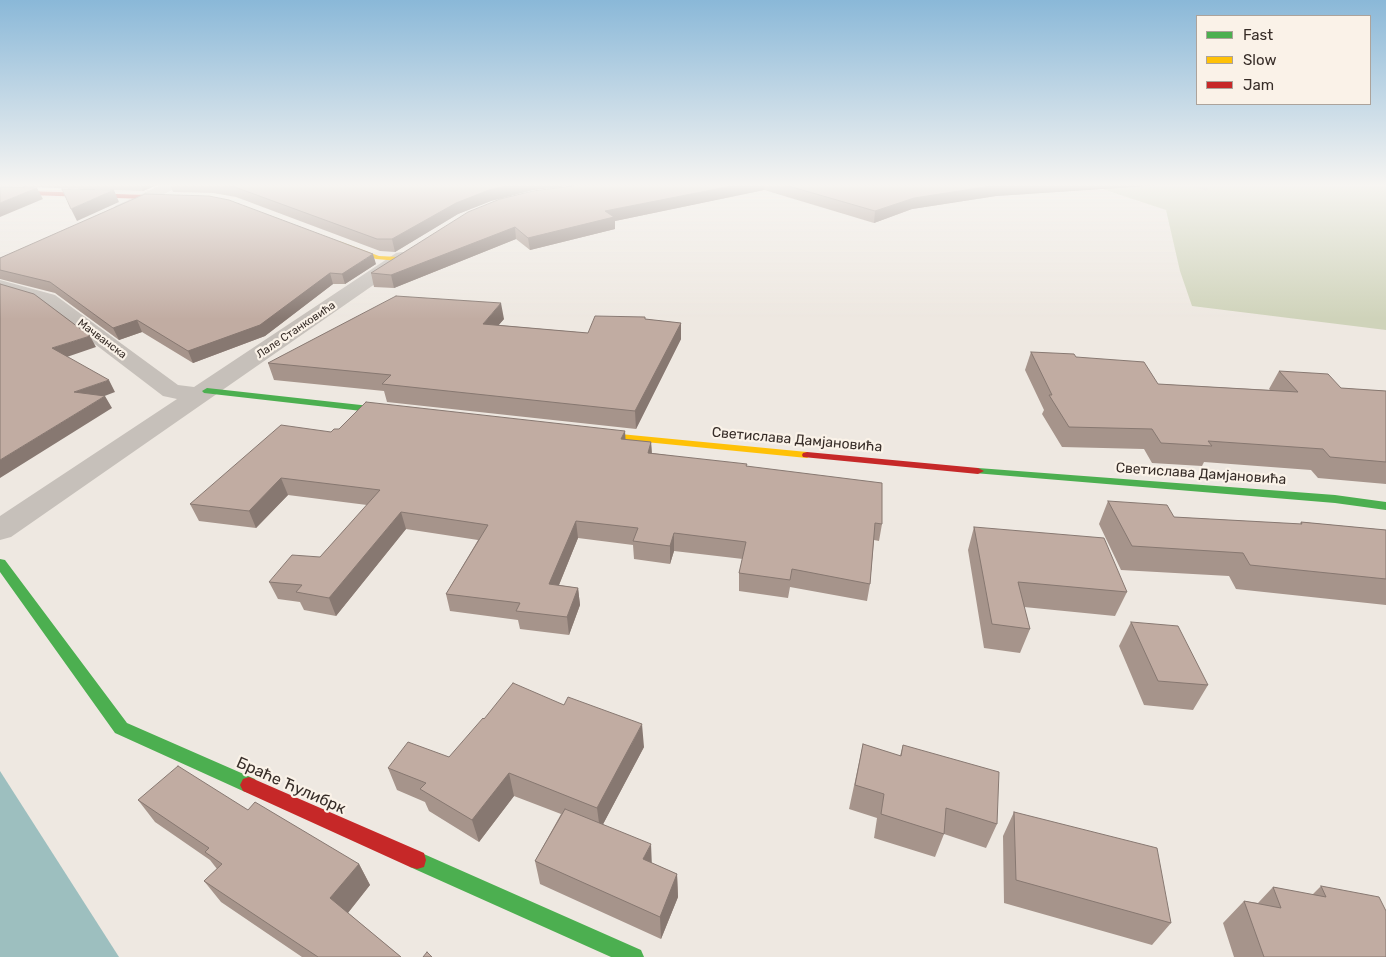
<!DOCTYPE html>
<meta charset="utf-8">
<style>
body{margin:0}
#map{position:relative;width:1386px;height:957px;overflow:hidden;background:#eee8e1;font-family:Rubik,sans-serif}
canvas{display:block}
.legend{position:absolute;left:1196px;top:15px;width:175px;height:90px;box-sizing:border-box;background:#faf2e8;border:1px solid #aca39b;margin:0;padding:6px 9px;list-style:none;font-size:15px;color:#372d28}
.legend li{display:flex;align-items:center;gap:10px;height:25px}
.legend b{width:25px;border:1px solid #aca39b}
</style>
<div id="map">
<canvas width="1386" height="957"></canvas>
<ul class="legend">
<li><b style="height:6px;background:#4caf50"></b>Fast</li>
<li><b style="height:6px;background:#ffc107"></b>Slow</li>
<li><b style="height:6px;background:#c62828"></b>Jam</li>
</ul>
</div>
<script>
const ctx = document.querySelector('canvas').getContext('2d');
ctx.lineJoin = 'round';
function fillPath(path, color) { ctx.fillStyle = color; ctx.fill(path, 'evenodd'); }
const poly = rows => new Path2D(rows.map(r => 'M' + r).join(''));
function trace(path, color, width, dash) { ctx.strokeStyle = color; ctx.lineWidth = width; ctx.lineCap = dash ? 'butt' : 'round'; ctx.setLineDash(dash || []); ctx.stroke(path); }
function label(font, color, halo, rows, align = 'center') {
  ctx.font = font + ' Rubik,sans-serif'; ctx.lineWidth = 4.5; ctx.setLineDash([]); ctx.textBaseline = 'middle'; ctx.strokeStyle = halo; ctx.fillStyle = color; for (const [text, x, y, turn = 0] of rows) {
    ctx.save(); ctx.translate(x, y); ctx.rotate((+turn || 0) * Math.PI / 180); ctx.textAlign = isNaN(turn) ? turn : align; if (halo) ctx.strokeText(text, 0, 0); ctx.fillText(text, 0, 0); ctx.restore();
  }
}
const green = poly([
 [1090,185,1386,185,1386,330,1192,306,1180,271,1166,210]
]);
const water = poly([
 [0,771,119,957,0,957]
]);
const lane = poly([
 [1191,185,1200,185,1209,189,1206,191,1191,185]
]);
const street = poly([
 [161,185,179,185,177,188,125,212,120,213,115,212,113,209,115,206,161,185],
 [402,252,408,253,411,257,408,261,11,537,0,540,0,516,177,399,163,396,41,303,0,292,0,280,55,295,178,385,194,387,396,253,402,252]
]);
const fast = poly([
 [207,388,397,409,402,412,397,415,204,393,202,391,207,388],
 [978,468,1335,495,1386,502,1386,510,1335,503,974,473,972,471,974,469,978,468],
 [0,559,5,560,127,723,255,779,258,785,255,791,249,793,243,791,115,733,0,572,0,559],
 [417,851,641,950,644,957,611,957,410,867,408,860,410,853,417,851]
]);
const slow = poly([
 [339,241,379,256,399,257,402,259,399,261,376,259,337,244,337,242,339,241],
 [589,431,807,452,812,455,807,458,585,436,584,434,585,432,589,431]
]);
const jam = poly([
 [0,190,176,196,179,198,176,200,0,194,0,190],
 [807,452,978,468,984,471,978,474,803,457,802,455,803,453,807,452],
 [249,777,424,853,426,860,424,867,417,869,410,867,243,791,240,785,243,779,249,777]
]);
const wall = poly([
 [0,185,157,185,143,191,0,186],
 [170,185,575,185,533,190,491,201,458,214,395,252,380,251,236,197,213,193,173,192],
 [580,185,1163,185,996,196,912,209,874,223,764,190,615,221,615,229,530,250,516,239,394,288,374,287,371,273],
 [0,258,376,264,345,284,333,284,265,336,193,363,142,332,119,340,55,293,0,279],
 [504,319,498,325,588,333,645,319,681,323,681,339,636,429,387,402,384,391,274,380,268,363],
 [1031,352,1076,357,1158,384,1270,390,1269,389,1279,371,1341,388,1386,391,1386,484,1318,478,1311,470,1204,462,1202,466,1152,463,1144,449,1062,447,1042,414,1044,410,1025,370],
 [331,432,626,440,651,442,652,453,747,466,882,524,879,541,874,540,870,584,867,601,790,587,788,598,739,591,739,573,743,559,674,551,670,564,634,559,633,545,578,538,559,585,578,588,580,605,569,635,520,629,518,620,450,611,446,594,478,540,406,529,336,616,304,610,300,602,278,599,269,582,320,557,367,505,288,495,256,528,199,521,190,504],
 [1108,501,1174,517,1300,524,1301,522,1386,530,1386,605,1236,589,1229,576,1121,570,1099,524],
 [974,527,1127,592,1115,616,1024,607,1030,629,1020,653,984,648,968,550],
 [1131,622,1208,685,1193,710,1144,705,1119,646],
 [484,719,644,747,603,824,652,863,677,874,678,897,661,939,540,884,535,861,561,814,514,796,479,842,429,811,425,802,397,790,388,768,449,757],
 [863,744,900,756,903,745,997,824,986,848,944,834,935,857,874,838,877,818,849,809],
 [138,800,248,810,359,864,370,885,348,913,401,957,302,957,221,902,204,881,217,869,210,860,155,822],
 [1014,812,1171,923,1152,945,1004,903,1003,836],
 [1321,886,1386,957,1234,957,1223,923,1244,901,1258,903,1273,887,1312,895]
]);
const shadedWall = poly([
 [141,185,157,185,143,191],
 [510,185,575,185,533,190,491,201,458,214,395,252,392,239,456,203,489,190],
 [737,185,765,185,764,190,615,221,615,229,530,250,528,238,605,211],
 [998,185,1163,185,996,196,912,209,874,223,875,211,914,198],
 [37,188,43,199,0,217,0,203],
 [114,190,119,202,77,221,71,209],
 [515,227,516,239,394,288,391,275],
 [373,254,376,264,345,284,342,274],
 [330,273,333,284,265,336,193,363,188,351],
 [501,303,504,319,486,340,483,324],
 [137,320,142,332,119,340,113,328],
 [681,323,681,339,636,429,635,411],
 [90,336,96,347,58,360,52,348],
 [109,380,115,392,81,405,74,392],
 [105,396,112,408,0,478,0,460],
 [625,431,626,447,621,439],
 [651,442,652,459,648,453],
 [281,478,288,495,256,528,249,511],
 [401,512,406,529,336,616,329,598],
 [576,521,578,538,552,602,549,584],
 [674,533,674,551,670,564,670,546],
 [578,588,580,605,569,635,567,617],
 [642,724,644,747,600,830,597,808],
 [509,773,514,796,479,842,472,820],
 [651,844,652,867,643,859],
 [359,864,370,885,343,919,330,898],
 [677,874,678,897,661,939,660,917]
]);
const building = poly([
 [224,185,510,185,489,190,456,203,392,239,377,239,232,186,224,185],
 [580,185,737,185,605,211,614,217,528,238,515,227,391,275,371,273,468,212,500,199,533,191,580,185],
 [785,185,1008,185,998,185,914,198,875,211,785,185],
 [0,187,37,188,0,203,0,187],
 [62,189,114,190,71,209,62,189],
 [145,194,209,196,229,200,373,254,342,274,330,273,260,325,188,351,137,320,113,328,50,282,0,270,0,258,145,194],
 [0,284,34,294,90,336,52,348,109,380,74,392,105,396,0,460,0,284],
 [396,296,501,303,483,324,588,333,595,316,645,317,645,319,681,323,635,411,382,384,391,375,268,363,396,296],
 [1031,352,1074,354,1076,357,1144,362,1158,384,1298,392,1279,371,1328,374,1341,388,1386,391,1386,462,1330,457,1323,449,1208,441,1212,446,1161,443,1152,429,1069,427,1049,395,1052,395,1031,352],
 [366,402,625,431,621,439,651,442,648,453,747,464,746,466,882,483,882,524,875,523,870,584,792,569,790,580,739,573,746,542,674,533,670,546,633,541,638,528,576,521,549,584,578,588,567,617,516,611,520,603,446,594,488,525,401,512,329,598,296,592,302,585,269,582,292,555,320,557,380,490,281,478,249,511,190,504,281,425,331,432,334,429,339,429,366,402],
 [1108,501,1167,505,1174,517,1302,524,1301,522,1386,530,1386,579,1250,565,1243,553,1132,546,1108,501],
 [974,527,1104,538,1127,592,1018,582,1030,629,992,624,974,527],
 [1131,622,1178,626,1208,685,1158,681,1131,622],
 [513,683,564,705,568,697,642,724,597,808,509,773,472,820,420,789,426,783,388,768,408,742,449,757,483,718,484,719,513,683],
 [863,744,901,756,903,745,999,772,997,824,946,808,944,834,881,814,884,794,855,785,863,744],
 [178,766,248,810,255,802,359,864,330,898,401,957,318,957,204,881,222,864,205,852,209,848,138,800,178,766],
 [565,809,651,844,643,859,677,874,660,917,535,861,565,809],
 [1014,812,1157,848,1171,923,1016,880,1014,812],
 [1321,886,1379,897,1386,911,1386,957,1264,957,1244,901,1281,908,1273,887,1326,897,1321,886],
 [427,952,432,957,423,957,427,952]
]);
const farStreetnames = [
 ["Лале Станковића",296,330,-34],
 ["Мачванска",102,339,37]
];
const streetNames = [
 ["Светислава Дамјановића",797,440,5],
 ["Светислава Дамјановића",1201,474,4]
];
const nearStreetnames = [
 ["Браће Ћулибрк",291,786,24]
];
fillPath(green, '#cfd3ba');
fillPath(water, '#9dbfbf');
fillPath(lane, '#c6c0ba');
fillPath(street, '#c6c0ba');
fillPath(fast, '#4caf50');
fillPath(slow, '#ffc107');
fillPath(jam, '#c62828');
fillPath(wall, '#a6948b');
fillPath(shadedWall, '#877871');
fillPath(building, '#c1aca2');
trace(building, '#877871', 1);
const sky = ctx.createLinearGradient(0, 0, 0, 319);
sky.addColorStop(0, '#8ab8d8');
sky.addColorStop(0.58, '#f7f5f2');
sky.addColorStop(1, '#f7f5f200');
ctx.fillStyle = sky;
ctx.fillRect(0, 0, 1386, 319);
label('11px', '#372d28', '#faf2e8', farStreetnames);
label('14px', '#372d28', '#faf2e8', streetNames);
label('16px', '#372d28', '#faf2e8', nearStreetnames);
</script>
